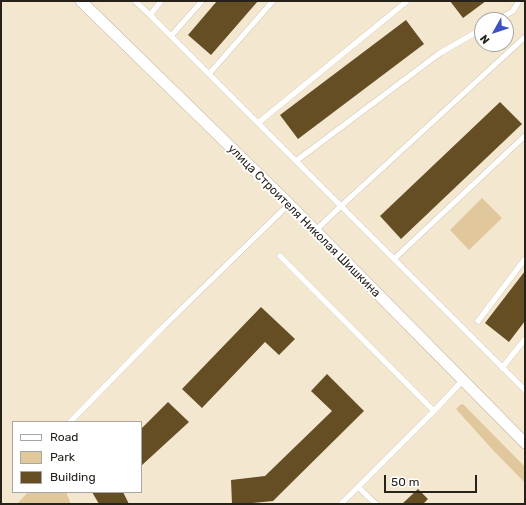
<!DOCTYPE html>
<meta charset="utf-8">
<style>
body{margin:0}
#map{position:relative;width:526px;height:505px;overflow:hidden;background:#f4e7d0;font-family:Rubik,sans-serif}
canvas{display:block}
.frame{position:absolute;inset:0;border:2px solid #262119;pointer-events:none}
.legend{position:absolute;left:12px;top:421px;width:130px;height:72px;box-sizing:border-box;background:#fff;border:1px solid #a8a6a3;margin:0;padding:5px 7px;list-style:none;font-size:12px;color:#262119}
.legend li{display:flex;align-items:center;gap:8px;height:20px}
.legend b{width:20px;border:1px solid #a8a6a3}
.north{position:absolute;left:474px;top:12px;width:40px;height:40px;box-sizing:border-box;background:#fff;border:1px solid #a8a6a3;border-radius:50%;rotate:231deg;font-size:11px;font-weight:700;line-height:16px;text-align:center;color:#262119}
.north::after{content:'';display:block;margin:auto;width:14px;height:18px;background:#3a52c4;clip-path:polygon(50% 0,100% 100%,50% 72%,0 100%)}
.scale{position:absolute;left:384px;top:475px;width:93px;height:18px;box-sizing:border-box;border:2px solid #262119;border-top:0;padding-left:5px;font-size:12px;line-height:14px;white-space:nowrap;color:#262119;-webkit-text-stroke:3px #fff;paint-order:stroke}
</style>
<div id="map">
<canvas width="526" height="505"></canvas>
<div class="frame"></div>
<ul class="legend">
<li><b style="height:5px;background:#fff"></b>Road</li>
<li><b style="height:11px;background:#e1c79c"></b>Park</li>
<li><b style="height:11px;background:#654e24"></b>Building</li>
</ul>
<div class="north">N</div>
<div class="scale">50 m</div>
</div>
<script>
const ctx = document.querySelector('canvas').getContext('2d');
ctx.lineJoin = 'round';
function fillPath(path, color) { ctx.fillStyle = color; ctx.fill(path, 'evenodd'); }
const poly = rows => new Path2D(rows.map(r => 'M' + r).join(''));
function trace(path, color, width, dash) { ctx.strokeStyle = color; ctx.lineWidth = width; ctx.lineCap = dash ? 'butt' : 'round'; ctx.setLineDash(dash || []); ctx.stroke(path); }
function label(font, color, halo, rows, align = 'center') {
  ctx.font = font + ' Rubik,sans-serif'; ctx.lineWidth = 4; ctx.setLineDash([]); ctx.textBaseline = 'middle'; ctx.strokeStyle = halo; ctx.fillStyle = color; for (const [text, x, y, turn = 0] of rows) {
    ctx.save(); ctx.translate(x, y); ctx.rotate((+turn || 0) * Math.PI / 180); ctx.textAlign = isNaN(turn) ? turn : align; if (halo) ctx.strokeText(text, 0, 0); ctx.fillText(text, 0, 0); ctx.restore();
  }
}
const green = poly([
 [482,198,502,218,469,250,450,230],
 [462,404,464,405,523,465,525,466,525,483,492,449,456,409,460,405],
 [28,492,66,492,71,504,17,504]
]);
const building = poly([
 [217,1,258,1,211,55,188,35],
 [450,1,486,1,463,18],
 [406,20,424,44,298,139,280,115],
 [500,102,522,124,401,239,380,216],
 [525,271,525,321,509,342,485,323],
 [261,307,295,339,279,355,265,342,202,408,182,389],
 [327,374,364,411,273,501,243,504,232,504,231,480,265,476,332,411,311,391],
 [168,402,189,422,141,466,141,429],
 [418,489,428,499,423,504,402,504],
 [92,492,123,492,129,504,99,504]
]);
const lane = poly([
 [135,1,150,15],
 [161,1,150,15,525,390],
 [498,20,513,11,519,1],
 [171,36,202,1],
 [209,74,273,1],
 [258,123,407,1],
 [296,161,440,53,482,29],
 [315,231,341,206,525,37],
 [280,256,434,411],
 [394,259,512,148,525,136],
 [478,321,525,259],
 [502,368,525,339],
 [70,422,163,327,289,204],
 [358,487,434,411,463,380],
 [341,504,358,487,376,504]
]);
const street = poly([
 [81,1,289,204,525,443]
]);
const streetNames = [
 ["улица Строителя Николая Шишкина",304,221,45]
];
fillPath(green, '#e1c79c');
fillPath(building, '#654e24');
trace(lane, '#baad97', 6);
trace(street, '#baad97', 12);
trace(lane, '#fff', 5.5);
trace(street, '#fff', 11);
label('12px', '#262119', '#fff', streetNames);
</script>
